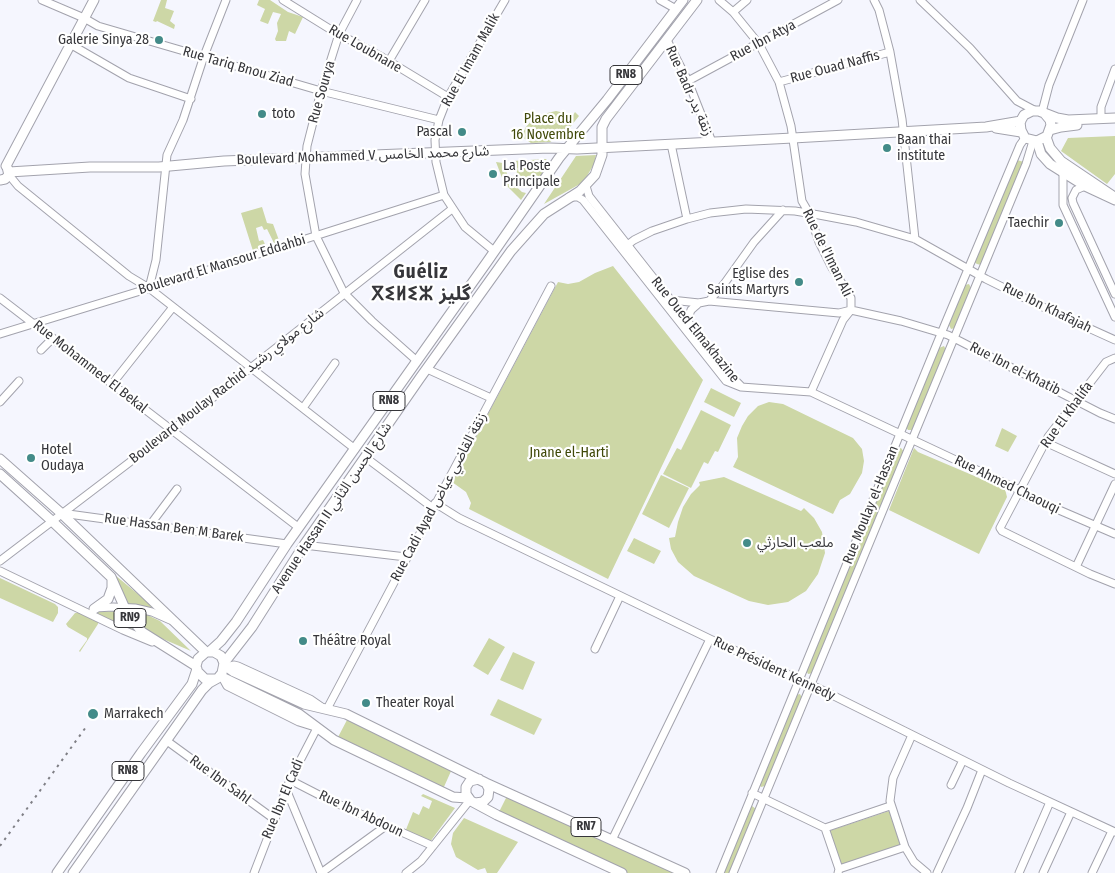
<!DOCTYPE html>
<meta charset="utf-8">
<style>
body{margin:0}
canvas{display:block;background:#f5f6fe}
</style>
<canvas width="1115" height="873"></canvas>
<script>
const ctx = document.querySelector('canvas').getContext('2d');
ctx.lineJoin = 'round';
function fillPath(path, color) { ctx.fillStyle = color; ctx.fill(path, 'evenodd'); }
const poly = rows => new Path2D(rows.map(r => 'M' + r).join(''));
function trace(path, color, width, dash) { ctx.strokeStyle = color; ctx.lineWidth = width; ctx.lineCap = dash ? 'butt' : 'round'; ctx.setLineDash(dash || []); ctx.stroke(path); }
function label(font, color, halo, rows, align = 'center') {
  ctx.font = font + ' "Fira Sans Condensed","Noto Sans Arabic","Noto Sans Tifinagh",sans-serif'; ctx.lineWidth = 4.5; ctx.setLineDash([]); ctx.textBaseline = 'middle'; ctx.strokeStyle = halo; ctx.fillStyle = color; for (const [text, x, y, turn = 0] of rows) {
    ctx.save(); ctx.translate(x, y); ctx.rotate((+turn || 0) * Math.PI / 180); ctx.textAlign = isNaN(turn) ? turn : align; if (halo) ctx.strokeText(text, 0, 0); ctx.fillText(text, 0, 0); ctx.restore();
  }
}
const green = poly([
 [161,0,167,0,165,8,174,11,170,21,175,25,174,29,157,21,156,22,153,21],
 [259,0,270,0,288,12,303,17,295,34,289,31,286,41,276,41,275,39,278,31,277,23,281,14,273,12,268,24,260,21,265,9,257,5],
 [556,111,569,114,566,120,569,122,575,112,579,116,567,131,550,142,531,143,522,137,522,134,526,127,532,120,543,114],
 [1115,136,1115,174,1107,184,1061,151,1068,138],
 [596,155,594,164,587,176,580,184,544,204,576,156],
 [546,159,550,164,535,185,529,184,522,178,517,173,513,161],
 [1017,160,1024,162,981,265,977,264,974,262],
 [496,162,503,163,510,181,522,192,526,193,521,200,504,183],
 [262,207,267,223,273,224,280,243,274,243,267,229,264,230,262,226,256,228,259,241,263,240,266,246,253,251,241,213],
 [613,266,703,380,608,579,469,509,471,503,466,492,452,482,558,282,568,284,579,282,595,273],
 [969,284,971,288,955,328,951,329,949,325,965,285],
 [944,346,946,350,913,430,908,430,906,427,939,348],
 [711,388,741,403,734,417,704,402],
 [769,402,783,404,853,438,862,449,864,461,862,473,850,494,840,500,833,514,733,467,738,457,737,438,742,426,748,416,758,406],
 [701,410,731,425,718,452,715,451,708,464,704,462,691,488,663,474,677,448,681,450],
 [1002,428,1017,436,1008,452,995,446],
 [901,448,904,452,813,673,808,674,806,670,897,449],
 [914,448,918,452,1005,489,1007,497,979,554,889,510],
 [661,475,689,488,669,528,642,514],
 [724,477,801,511,804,508,814,518,822,532,825,553,818,574,806,591,788,602,768,605,749,601,694,576,678,562,671,549,669,538,675,537,678,522,683,507,691,494,700,485,699,482],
 [634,538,661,551,654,564,627,551],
 [115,575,151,605,151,608,126,604],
 [0,578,55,604,58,607,58,613,53,622,0,598],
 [121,611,134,631,95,614,94,612],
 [130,611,143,613,160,621,191,651,156,636,142,627],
 [75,613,80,613,98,622,98,624,80,652,79,651,87,640,87,638,68,627,66,624],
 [489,638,505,647,488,675,473,666],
 [513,652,535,662,523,690,500,680],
 [800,694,802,698,765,786,761,787,759,784,796,695],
 [498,699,542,719,534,735,490,715],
 [347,720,452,769,443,789,337,739],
 [423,794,455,808,430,842,405,832,413,812,419,815,423,806,429,809,432,801,421,796],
 [508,794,677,873,625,873,498,814],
 [752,806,756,809,730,873,723,873,751,807],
 [889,811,903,845,842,865,829,831],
 [464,818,518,842,497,873,487,873,485,868,478,870,456,857,451,844,453,833]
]);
const minor = poly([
 [42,0,84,18,98,26,321,91,439,120],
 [283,0,333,31,382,57,448,97],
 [357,0,339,34,321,91,307,146,305,174,316,236,344,293,372,321,417,361],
 [660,0,676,9],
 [719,0,733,12,759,44,779,82,791,126,802,201,809,213,819,242,831,266,851,298,851,310],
 [874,0,879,10,890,52,902,119,915,239],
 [920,0,970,48,1017,101,1036,111],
 [733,12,747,0],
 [667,40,688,81,712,142],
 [70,44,129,78,191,99],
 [389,61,425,0],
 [688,81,838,0],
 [779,82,890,52],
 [1042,112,1049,85,1083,0],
 [1101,118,1101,107,1115,69],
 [671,144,687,219],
 [1063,173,1063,205,1115,317],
 [9,175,18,186,129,276,149,288,355,449],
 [586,186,589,196,729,374,741,386],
 [1085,186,1076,190,1072,198,1073,203,1115,294],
 [569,197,578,197,583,200,726,381,741,387,811,392,1011,486,1019,490,1024,495,1115,534],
 [622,249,634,240,652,231,687,219,710,213,746,209,795,211,819,215,856,222,915,239,986,279,1051,311,1115,340],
 [494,251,465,227,444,195,436,162,435,140,439,120,448,97,505,0],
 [149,288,156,260,167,155,183,120,204,56,226,0],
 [0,298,298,527],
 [671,300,699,303,709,301,839,313,851,310,901,321,948,335,1100,413,1115,419],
 [709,301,724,284,754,242,783,210],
 [687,321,691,310,699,303],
 [0,334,186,277,444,195],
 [41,350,53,338],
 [1115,358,1106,362,1048,437,1000,528,1002,531,1090,574,1115,584],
 [427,369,491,398],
 [112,384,173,307],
 [811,392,843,320,851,310],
 [0,402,19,381],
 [303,408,335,363],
 [1045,442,1115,474],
 [365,457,433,508],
 [435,503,459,518,710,639,818,688,1009,783,1115,832],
 [61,513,287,544],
 [150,525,177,489],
 [304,545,406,557],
 [0,561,172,430,452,209],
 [1076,567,1115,484],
 [0,571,123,630,152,642],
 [95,608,113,607,135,608,152,612,170,620],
 [595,649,620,596],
 [226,667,234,665,238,666,310,699,323,708],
 [222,677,227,686,299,722,315,727],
 [327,709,551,286],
 [912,735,893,778,890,801,905,847,914,862,927,873],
 [167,741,274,819],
 [290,780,329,800,433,846],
 [951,785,963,760],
 [286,789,321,873,383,828,381,823],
 [752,793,825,828,890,806],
 [825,828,839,869],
 [612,840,710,639],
 [254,873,290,780,317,728],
 [406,873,421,861,470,800],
 [720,873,945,324,1020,145,1025,138],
 [733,873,981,273,1026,164,1033,141],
 [838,873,839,869,905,847],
 [937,873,967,808,982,770],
 [1019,873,1050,802],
 [1043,873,1071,812],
 [1092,873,1112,831]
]);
const major = poly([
 [1045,114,1050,120,1051,125,1047,136,1037,141,1025,138,1021,130,1020,122,1024,115,1032,111,1039,111,1057,118,1068,120,1115,118],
 [996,128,1021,132],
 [1050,130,1061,127,1077,125],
 [1046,137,1050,148,1061,161,1113,196],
 [1037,141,1041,154,1050,164,1085,186,1115,200],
 [6,166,94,0],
 [9,172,90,167,159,167,224,161,549,148,577,149,793,138,986,127,1021,121],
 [0,180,5,179,9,175,7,167],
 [0,459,61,513,206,652],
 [0,474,52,521,111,577,127,613,142,632,196,666],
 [94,609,108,599,112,588,112,580],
 [210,651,221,641,236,622,287,544,487,262,559,158,607,100,683,0],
 [224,663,252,627,304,545,420,378,511,251,544,214,580,191,595,175,602,155,602,127,606,119,697,0],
 [224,665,234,672,304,704,346,714,486,783,685,873],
 [220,676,299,714,334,740,453,797,467,798],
 [479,779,470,781,466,787,466,794,471,801,497,815,622,873],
 [475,803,483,802,488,797,489,789,486,783],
 [57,873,141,753,192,684,197,669],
 [73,873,202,690,209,683,218,678,222,673,224,663,221,656,214,652,206,652,198,659,196,666,197,671,205,679,215,679]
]);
const rail = poly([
 [0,846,86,727]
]);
const markers = [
 [159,40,5,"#438b88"],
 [262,114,5,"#438b88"],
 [462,132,5,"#438b88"],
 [887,148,5,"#438b88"],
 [493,174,5,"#438b88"],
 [1059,223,5,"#438b88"],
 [799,282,5,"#438b88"],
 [31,458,5,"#438b88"],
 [747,543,5,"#438b88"],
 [303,641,5,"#438b88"],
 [366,703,5,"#438b88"],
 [93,714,6,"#438b88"]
];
const shields = [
 [626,75,32],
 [389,401,32],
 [130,618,32],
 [128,771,32],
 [586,827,30]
];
const shieldNames = [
 ["RN8",626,75],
 ["RN8",389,401],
 ["RN9",130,618],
 ["RN8",128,771],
 ["RN7",586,827]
];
const poiNames = [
 ["Galerie Sinya 28",149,40,"right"],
 ["toto",272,114],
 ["Pascal",452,132,"right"],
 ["Baan thai",897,140],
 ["institute",897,156],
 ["La Poste",503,166],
 ["Principale",503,182],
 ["Taechir",1049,223,"right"],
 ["Eglise des",789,274,"right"],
 ["Saints Martyrs",789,290,"right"],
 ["Hotel",41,450],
 ["Oudaya",41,466],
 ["ملعب الحارثي",757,543],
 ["Théâtre Royal",313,641],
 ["Theater Royal",376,703],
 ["Marrakech",104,714]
];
const streetNames = [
 ["Rue Ibn Atya",763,41,-28],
 ["Rue Loubnane",365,49,30],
 ["Rue El Imam Malik",471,60,-61],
 ["Rue Tariq Bnou Ziad",238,67,16],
 ["Rue Ouad Naffis",835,67,-15],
 ["Rue Badr زنقة بدر",689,91,66],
 ["Rue Sourya",322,92,-74],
 ["Boulevard Mohammed V شارع محمد الخامس",363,156,-2],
 ["Rue de l'Iman Ali",827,253,64],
 ["Boulevard El Mansour Eddahbi",222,265,-17],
 ["Rue Ibn Khafajah",1047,308,26],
 ["Rue Oued Elmakhazine",695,330,51],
 ["Rue Mohammed El Bekal",90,367,38],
 ["Rue Ibn el-Khatib",1015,369,27],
 ["Boulevard Moulay Rachid شارع مولاي رشيد",227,386,-38],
 ["Rue El Khalifa",1067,415,-54],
 ["Rue Ahmed Chaouqi",1007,485,26],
 ["Rue Cadi Ayad زنقة القاضي عياض",439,497,-62],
 ["Rue Moulay el-Hassan",871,505,-68],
 ["Avenue Hassan II شارع الحسن الثاني",332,508,-56],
 ["Rue Hassan Ben M Barek",174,528,8],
 ["Rue Président Kennedy",774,669,25],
 ["Rue Ibn Sahl",220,780,36],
 ["Rue Ibn El Cadi",283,799,-67],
 ["Rue Ibn Abdoun",361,814,25]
];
const parkNames = [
 ["Place du",548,119],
 ["16 Novembre",548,135],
 ["Jnane el-Harti",569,453]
];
const districtNames = [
 ["Guéliz",421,273],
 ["ⴳⵉⵍⵉⵣ گليز",421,295]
];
fillPath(green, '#cdd7a6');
trace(minor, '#a3a3ad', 9);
trace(major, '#a3a3ad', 11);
trace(minor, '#fff', 7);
trace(major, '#fff', 9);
trace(rail, '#7f7f85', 2, [2.5, 5]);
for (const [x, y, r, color] of markers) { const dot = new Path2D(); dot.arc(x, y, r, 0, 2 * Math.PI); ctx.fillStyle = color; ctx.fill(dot); trace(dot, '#fff', 2); }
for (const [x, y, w] of shields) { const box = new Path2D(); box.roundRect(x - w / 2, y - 9.5, w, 19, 4); ctx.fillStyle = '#fff'; ctx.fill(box); trace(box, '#36363a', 1); }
label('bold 12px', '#36363a', null, shieldNames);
label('14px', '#36363a', '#fff', poiNames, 'left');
label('14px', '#36363a', '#fff', streetNames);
label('14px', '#404909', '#fff', parkNames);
ctx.letterSpacing = '1px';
label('bold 19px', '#36363a', '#fff', districtNames);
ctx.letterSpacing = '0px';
</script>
